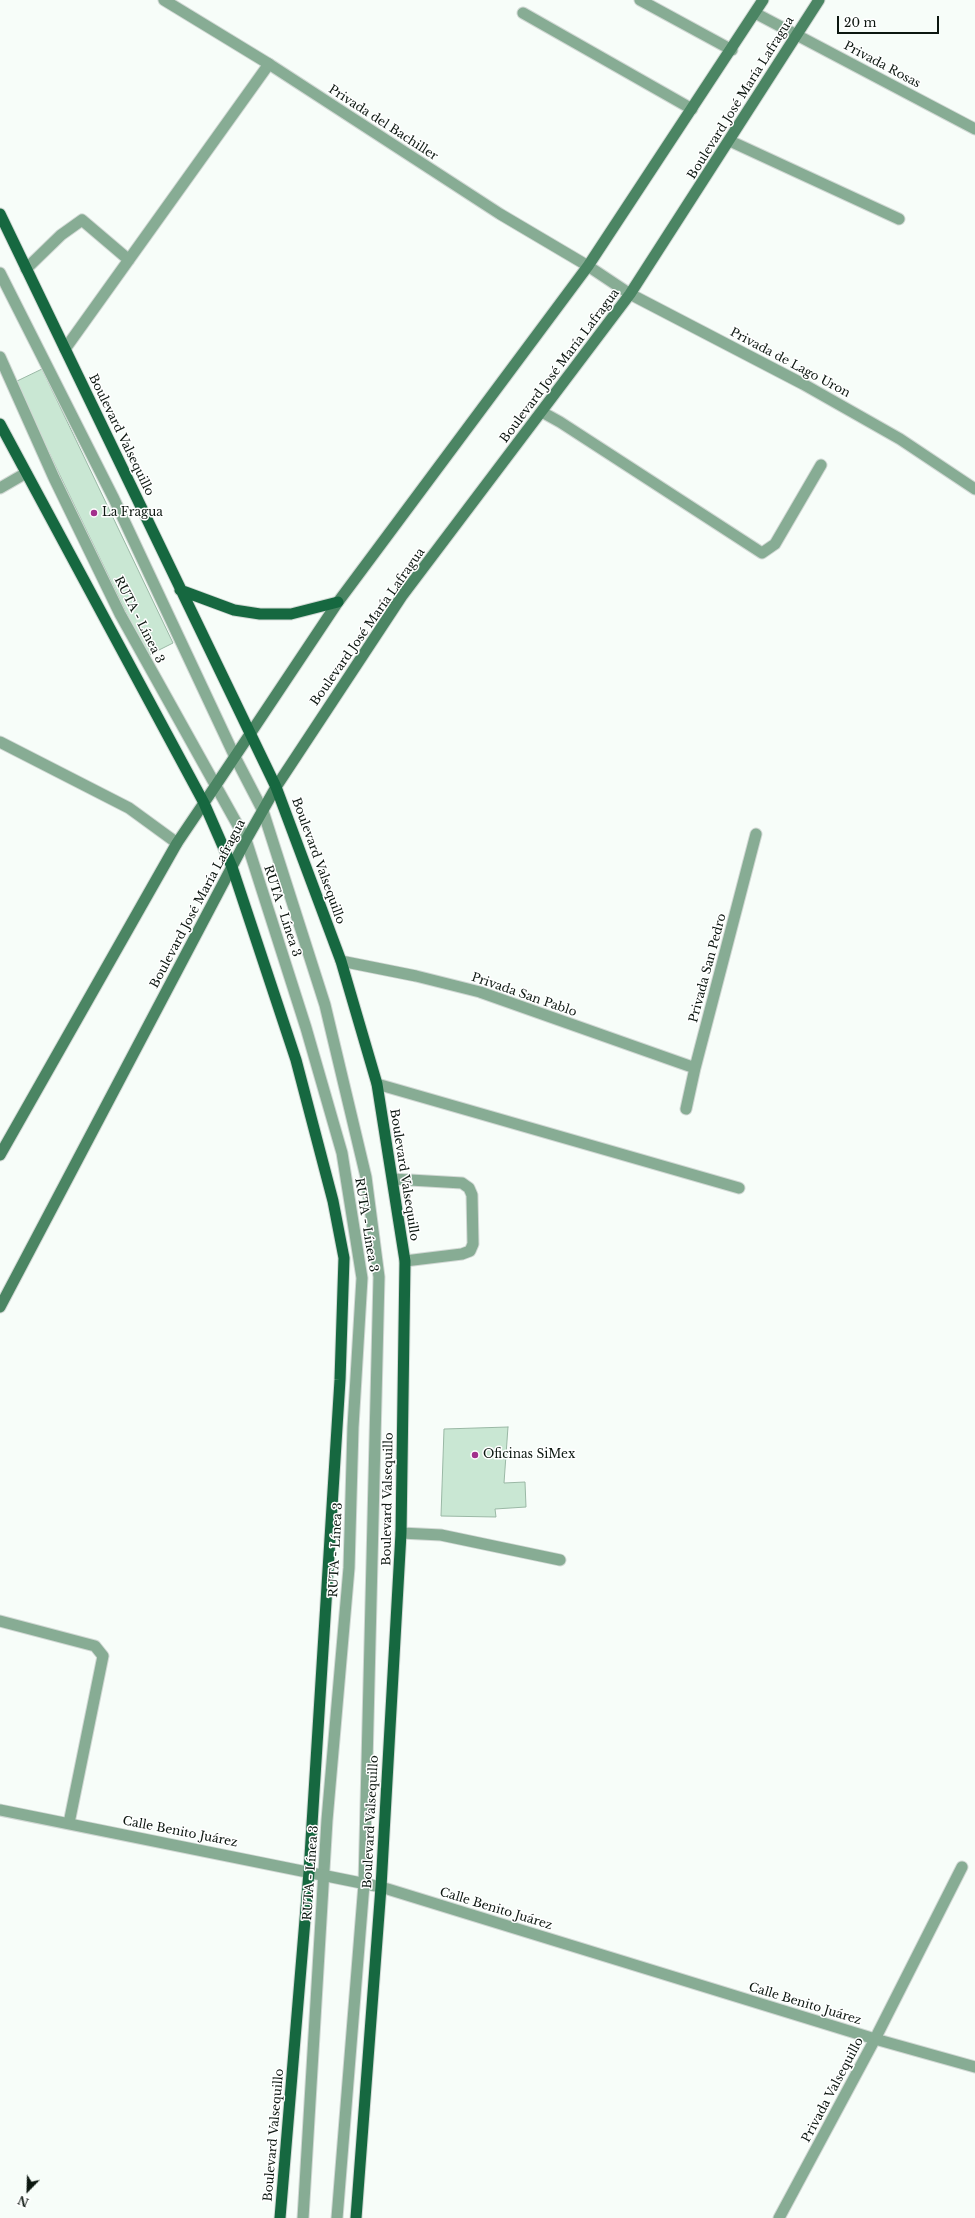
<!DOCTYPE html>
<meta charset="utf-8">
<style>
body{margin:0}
#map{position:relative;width:975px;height:2218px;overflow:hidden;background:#f7fdf9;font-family:"Libre Baskerville",serif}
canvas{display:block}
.north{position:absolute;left:8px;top:2170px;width:40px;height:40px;-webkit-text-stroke:3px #fff;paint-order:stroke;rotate:203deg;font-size:11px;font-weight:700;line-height:16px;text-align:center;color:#0c1710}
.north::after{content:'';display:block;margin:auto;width:14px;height:18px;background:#0c1710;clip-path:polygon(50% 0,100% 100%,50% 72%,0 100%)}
.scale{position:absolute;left:837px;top:16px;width:102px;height:18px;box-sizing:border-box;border:2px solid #0c1710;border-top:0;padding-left:5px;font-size:12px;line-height:14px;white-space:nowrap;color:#0c1710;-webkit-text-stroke:3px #fff;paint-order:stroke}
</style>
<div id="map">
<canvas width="975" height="2218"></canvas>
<div class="north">N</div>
<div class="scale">20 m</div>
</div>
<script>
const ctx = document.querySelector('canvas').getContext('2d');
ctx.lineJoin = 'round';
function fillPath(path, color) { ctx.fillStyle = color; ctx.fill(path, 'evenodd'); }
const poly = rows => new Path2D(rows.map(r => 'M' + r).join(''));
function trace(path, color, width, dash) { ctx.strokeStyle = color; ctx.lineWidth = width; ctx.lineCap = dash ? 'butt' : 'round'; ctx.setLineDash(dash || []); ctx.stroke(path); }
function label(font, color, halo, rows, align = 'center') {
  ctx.font = font + ' "Libre Baskerville",serif'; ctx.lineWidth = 3; ctx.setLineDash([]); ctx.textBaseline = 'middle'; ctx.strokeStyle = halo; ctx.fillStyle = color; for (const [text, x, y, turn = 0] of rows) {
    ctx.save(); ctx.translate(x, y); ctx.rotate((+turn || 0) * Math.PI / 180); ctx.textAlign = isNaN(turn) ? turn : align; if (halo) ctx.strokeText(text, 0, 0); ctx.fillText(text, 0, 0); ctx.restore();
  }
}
const building = poly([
 [42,369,173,643,147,656,15,382,42,369],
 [508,1427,504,1483,525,1482,526,1507,495,1509,496,1517,441,1516,444,1429,508,1427]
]);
const service = poly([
 [640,0,732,50],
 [523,13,692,109],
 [730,141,899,219],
 [26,269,61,235,82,220,129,260],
 [0,273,114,499,235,757,263,811,325,1005,366,1177,379,1277,364,1884,337,2218],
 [65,349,269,64],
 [0,357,54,478,120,614,246,840,306,1028,342,1153,362,1278,353,1427,349,1568,327,1820,303,2218],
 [542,412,560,422,762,553,775,544,821,465],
 [0,488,26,473],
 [393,1179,462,1183,469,1188,472,1195,473,1244,470,1251,462,1254,405,1261],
 [401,1533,441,1535,560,1560],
 [0,1621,95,1646,103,1656,69,1823]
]);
const minor = poly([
 [164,0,269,64,500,214,588,266,630,294,803,384,900,439,975,489],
 [755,13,975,129],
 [0,742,129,808,177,843],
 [341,961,416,976,480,992,695,1068],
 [377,1084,739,1188],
 [686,1109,695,1068,756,834],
 [0,1810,381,1887,875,2039,975,2067],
 [779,2218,875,2039,962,1867]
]);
const secondary = poly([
 [0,1155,177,843,204,803,338,602,588,266,763,0],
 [0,1307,246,840,276,787,402,596,630,294,819,0]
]);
const primary = poly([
 [0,214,276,787,341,961,377,1084,405,1261,401,1533,381,1887,356,2218],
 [0,424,204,803,232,867,296,1060,333,1201,344,1258,340,1380,309,1872,280,2218],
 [180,590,234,610,260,614,291,614,338,602]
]);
const markers = [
 [94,513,4,"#a2308c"],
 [475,1455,4,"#a2308c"]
];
const streetNames = [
 ["Privada Rosas",882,65,28],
 ["Boulevard José María Lafragua",741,98,-58],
 ["Privada del Bachiller",383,123,33],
 ["Privada de Lago Uron",790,363,28],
 ["Boulevard José María Lafragua",560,366,-53],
 ["Boulevard Valsequillo",121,435,64],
 ["RUTA - Línea 3",139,620,63],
 ["Boulevard José María Lafragua",368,627,-55],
 ["Boulevard Valsequillo",318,861,70],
 ["Boulevard José María Lafragua",198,904,-62],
 ["RUTA - Línea 3",282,911,72],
 ["Privada San Pedro",708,968,-75],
 ["Privada San Pablo",524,995,19],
 ["Boulevard Valsequillo",404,1175,81],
 ["RUTA - Línea 3",366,1225,81],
 ["Boulevard Valsequillo",388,1499,-89],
 ["RUTA - Línea 3",336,1550,-87],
 ["Boulevard Valsequillo",371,1822,-87],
 ["Calle Benito Juárez",180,1832,11],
 ["RUTA - Línea 3",311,1873,-86],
 ["Calle Benito Juárez",496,1909,17],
 ["Calle Benito Juárez",805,2004,17],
 ["Privada Valsequillo",833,2090,-62],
 ["Boulevard Valsequillo",274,2135,-85]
];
const poiNames = [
 ["La Fragua",102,513],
 ["Oficinas SiMex",483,1455]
];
fillPath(building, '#c9e7d3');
trace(building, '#9ab8a5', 1);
trace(service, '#d1d8d4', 13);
trace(minor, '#d1d8d4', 13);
trace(secondary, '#d1d8d4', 13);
trace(primary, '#d1d8d4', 13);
trace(service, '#87ac94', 11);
trace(minor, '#87ac94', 11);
trace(secondary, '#4b8563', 11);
trace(primary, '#166840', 11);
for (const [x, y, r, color] of markers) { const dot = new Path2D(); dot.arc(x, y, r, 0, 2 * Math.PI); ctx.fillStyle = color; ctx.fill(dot); trace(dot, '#fff', 1.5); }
label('12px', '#0c1710', '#fff', streetNames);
label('12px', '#0c1710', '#fff', poiNames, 'left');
</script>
